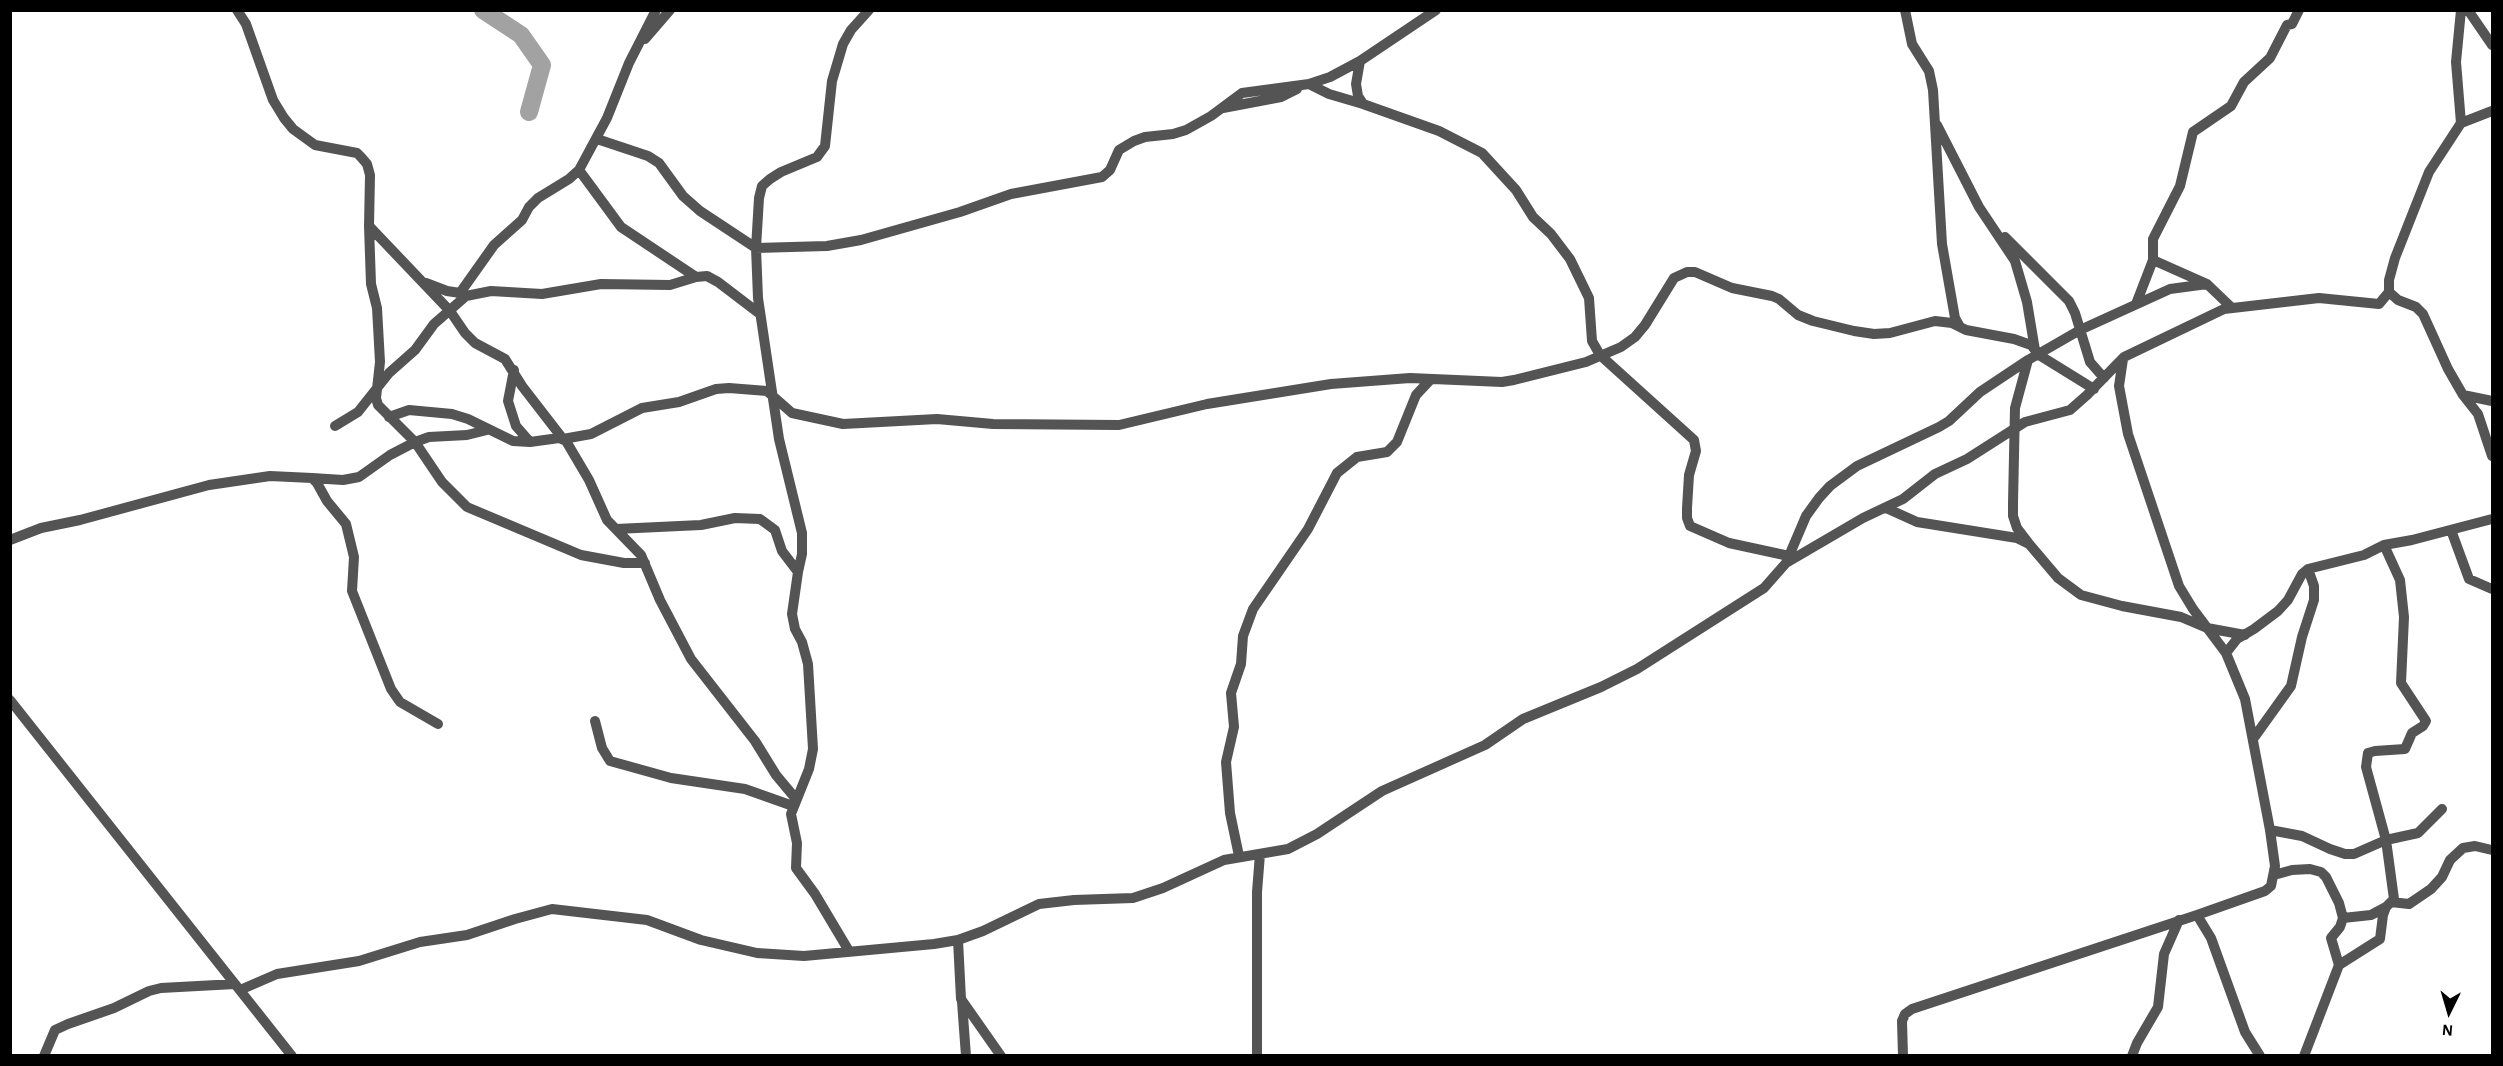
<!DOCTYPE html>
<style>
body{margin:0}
#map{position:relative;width:2503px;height:1066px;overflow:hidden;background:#fff;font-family:"Alegreya Sans",sans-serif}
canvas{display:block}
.frame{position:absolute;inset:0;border:12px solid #000;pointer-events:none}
.north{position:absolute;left:2419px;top:982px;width:60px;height:60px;-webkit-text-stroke:4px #fff;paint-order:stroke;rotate:185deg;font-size:16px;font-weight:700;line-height:24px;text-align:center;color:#000}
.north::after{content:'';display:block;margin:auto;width:21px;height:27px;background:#000;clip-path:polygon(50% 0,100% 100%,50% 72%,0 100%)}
</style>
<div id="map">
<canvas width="2503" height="1066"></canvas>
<div class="frame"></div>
<div class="north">N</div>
</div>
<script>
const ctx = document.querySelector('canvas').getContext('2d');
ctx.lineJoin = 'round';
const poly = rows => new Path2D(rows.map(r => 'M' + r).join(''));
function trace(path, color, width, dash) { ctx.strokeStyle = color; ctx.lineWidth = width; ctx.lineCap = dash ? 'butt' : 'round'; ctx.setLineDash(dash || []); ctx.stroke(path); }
const river = poly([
 [483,10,521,35,542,65,529,112]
]);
const street = poly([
 [237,10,246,24,273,100,284,118,293,129,315,145,357,153,361,157,367,164,370,175,369,226,450,311,465,333,475,343,505,359,522,386,563,439,591,434,642,408,679,402,716,389,729,388,767,391,792,413,843,424,937,419,993,424,1119,425,1207,404,1331,384,1410,378,1502,382,1514,380,1586,362,1621,347,1635,337,1645,325,1674,278,1687,272,1695,272,1732,288,1772,296,1779,299,1798,315,1813,321,1854,331,1874,334,1890,333,1935,321,1952,323,1960,327],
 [1905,10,1912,44,1929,71,1933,90,1942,244,1955,318,1960,327,1966,330,2014,339,2031,345,2039,355,2094,389],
 [2468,10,2492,45],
 [645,39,670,10],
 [1360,61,1356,84,1358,96,1363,104,1439,131,1482,153,1516,190,1533,217,1551,234,1570,259,1589,298,1592,341,1600,355,1694,440,1696,451,1689,475,1687,508,1687,518,1690,526,1729,543,1789,556],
 [1309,84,1329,94,1363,104],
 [1223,108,1281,97,1297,89],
 [2461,123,2492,111],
 [1937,125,1979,207,2015,261,2027,302,2035,350],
 [597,139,648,156,659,163,683,196,700,211,756,248,827,246,861,240,960,212,1011,194,1102,177,1110,170,1119,150,1134,141,1145,137,1173,134,1186,130,1211,116,1242,93,1309,84,1330,77,1360,61,1436,10],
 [579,170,621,227,696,277],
 [369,226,371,284,377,308,380,362,376,398,378,405,415,442,442,482,467,507,581,555,624,563,645,563],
 [2005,237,2069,301,2075,313,2090,362,2104,378],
 [426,283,447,291,460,293,494,245,522,220,529,207,538,198,569,179,579,170,607,118,629,63,656,10],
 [2389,292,2398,300,2416,307,2423,314,2448,369,2463,395,2478,414,2492,456],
 [458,293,466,296,491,291,542,294,601,284,670,285,696,277,707,276,718,282,760,314],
 [2136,304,2153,260],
 [2231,307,2207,284,2153,260,2153,239,2180,186,2193,132,2231,106,2244,82,2270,58,2287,25,2292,24,2299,10],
 [2028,360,2015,408,2013,503,2013,516,2017,528,2030,545,2058,578,2081,595,2122,606,2181,617,2207,628,2245,635],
 [514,370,508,401,516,426,530,442],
 [2463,395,2492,401],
 [389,417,409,410,452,414,468,419,513,441,530,442,559,438,566,441,589,480,607,520,641,555,660,600,691,659,755,741,776,775,796,799],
 [335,426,358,412,389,373,415,350,434,324,466,296],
 [312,478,343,480,359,477,390,455,415,442,429,437,467,435,487,430],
 [1886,508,1917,522,2017,538,2027,543],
 [616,529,701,525,735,518,760,519,775,530,782,551,798,572,792,614,795,629,802,642,808,664,813,749,809,769,791,814,797,843,796,868,815,894,849,951],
 [2451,530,2469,579,2492,589],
 [10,540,41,528,80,520,209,485,270,476,312,478,317,483,327,501,346,524,354,557,352,591,391,689,400,702,438,724],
 [1786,563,1806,516,1819,498,1830,486,1857,466,1939,427,1949,421,1980,392,2028,360,2080,330,2170,289,2207,284],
 [798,572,802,554,802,533,779,439,758,298,756,248,759,198,762,186,770,179,781,172,817,157,825,146,832,81,843,44,851,30,869,10],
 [2226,653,2237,639,2254,629,2278,611,2288,600,2302,574,2308,569,2364,555,2384,545,2412,540,2492,519],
 [10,700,292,1056],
 [595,721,602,748,610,761,671,778,745,789,793,806],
 [2253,739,2291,686,2302,637,2314,600,2314,586,2308,569],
 [2270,830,2302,836,2330,849,2345,854,2354,854,2386,840,2418,833,2442,809],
 [1239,856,1230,813,1226,762,1234,727,1231,693,1241,664,1243,636,1253,609,1308,529,1337,473,1357,457,1387,452,1397,442,1416,395,1431,379],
 [2274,875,2292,870,2310,869,2321,872,2326,877,2339,903,2343,918,2340,927,2331,938,2339,965],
 [2391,902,2409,904,2431,889,2442,877,2450,860,2463,848,2475,846,2492,850],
 [2197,915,2211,938,2245,1032,2260,1056],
 [2343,918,2371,915,2386,907],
 [958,940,961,999,1001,1056],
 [240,990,277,974,359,961,420,942,467,935,515,919,552,909,647,920,701,940,757,953,804,956,934,944,958,940,983,931,1039,904,1074,900,1133,898,1163,888,1224,860,1288,849,1317,834,1382,791,1485,745,1523,719,1601,687,1637,669,1764,588,1786,563,1863,518,1903,499,1935,474,1967,459,2025,422,2070,410,2087,395,2124,357,2224,309,2319,298,2379,304,2389,292,2389,280,2395,258,2429,172,2461,123,2456,62,2461,10],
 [962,1002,966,1056],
 [44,1056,55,1030,68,1024,114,1008,149,991,161,988,235,984],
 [1257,1056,1257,892,1260,854],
 [1903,1056,1902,1021,1905,1014,1912,1009,2197,915,2265,891,2271,886,2275,866,2270,830,2245,699,2226,653,2193,609,2179,586,2128,434,2119,386,2123,359],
 [2132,1056,2137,1043,2158,1007,2164,954,2179,920],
 [2304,1056,2339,965,2380,939,2383,915,2386,907,2394,899,2386,840,2366,767,2368,753,2375,751,2405,749,2412,733,2423,726,2426,721,2401,683,2404,617,2400,580,2384,545]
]);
trace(river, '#a2a2a2', 18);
trace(street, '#545454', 10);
</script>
